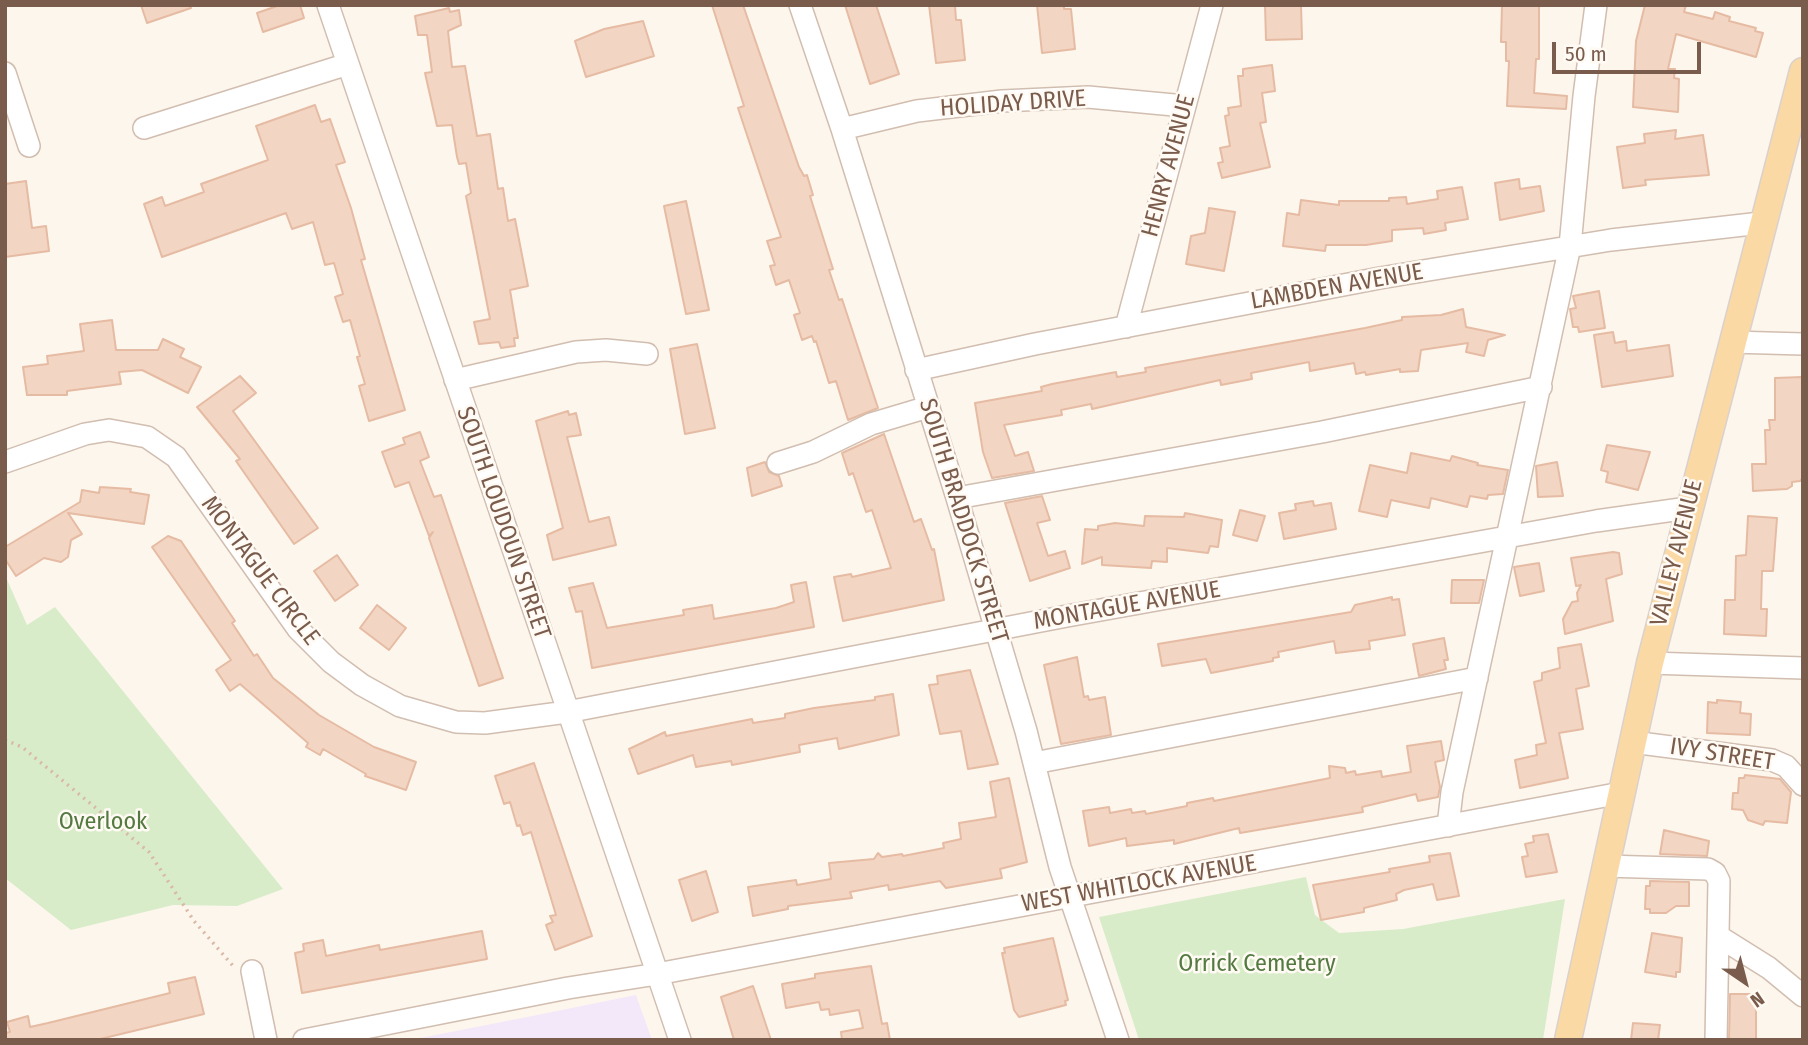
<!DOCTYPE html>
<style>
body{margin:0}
#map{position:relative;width:1808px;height:1045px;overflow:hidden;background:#fdf6ec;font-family:"Fira Sans Condensed",sans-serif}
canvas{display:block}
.frame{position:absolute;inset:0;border:7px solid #7a5c4d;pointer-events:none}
.north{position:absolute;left:1710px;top:947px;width:70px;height:70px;-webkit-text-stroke:5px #fffaf3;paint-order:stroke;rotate:145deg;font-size:19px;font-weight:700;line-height:28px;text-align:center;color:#7a5c4d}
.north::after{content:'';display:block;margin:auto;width:24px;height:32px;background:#7a5c4d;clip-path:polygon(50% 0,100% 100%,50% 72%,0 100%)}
.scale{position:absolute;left:1552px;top:42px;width:149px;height:32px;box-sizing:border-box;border:4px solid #7a5c4d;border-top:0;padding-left:9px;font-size:21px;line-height:24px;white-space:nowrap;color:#7a5c4d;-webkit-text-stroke:5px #fffaf3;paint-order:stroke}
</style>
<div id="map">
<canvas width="1808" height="1045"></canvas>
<div class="frame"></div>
<div class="north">N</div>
<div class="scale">50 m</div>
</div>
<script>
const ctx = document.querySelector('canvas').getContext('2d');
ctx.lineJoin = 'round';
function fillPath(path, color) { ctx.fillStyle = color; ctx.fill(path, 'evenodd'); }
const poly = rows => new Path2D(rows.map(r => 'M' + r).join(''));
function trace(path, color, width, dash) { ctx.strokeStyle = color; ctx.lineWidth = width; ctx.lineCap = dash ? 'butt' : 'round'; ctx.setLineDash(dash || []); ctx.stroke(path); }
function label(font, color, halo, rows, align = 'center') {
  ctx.font = font + ' "Fira Sans Condensed",sans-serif'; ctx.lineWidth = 5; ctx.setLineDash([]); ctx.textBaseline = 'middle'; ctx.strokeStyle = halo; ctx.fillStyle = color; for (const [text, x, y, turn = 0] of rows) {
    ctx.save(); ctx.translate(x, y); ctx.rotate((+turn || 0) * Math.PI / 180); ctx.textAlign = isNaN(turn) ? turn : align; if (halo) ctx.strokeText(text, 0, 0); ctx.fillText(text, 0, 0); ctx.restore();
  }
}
const education = poly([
 [636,995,652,1040,410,1040,532,1016]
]);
const green = poly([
 [5,575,27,625,55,607,283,889,237,906,173,905,71,930,5,878],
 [1306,877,1315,915,1339,933,1403,929,1565,899,1543,1040,1139,1040,1099,917]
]);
const building = poly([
 [141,5,190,5,191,8,147,23,141,5],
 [280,5,300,5,304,18,263,32,257,13,280,5],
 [712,5,743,5,799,167,804,176,807,175,813,195,810,196,833,269,829,270,839,300,842,299,878,408,848,420,836,381,829,383,816,341,814,342,812,336,802,340,794,315,800,313,789,280,776,285,770,266,775,265,767,241,781,237,738,108,744,106,712,5],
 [845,5,876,5,899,74,870,84,845,5],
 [929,5,955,5,956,20,961,20,965,60,936,63,929,5],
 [1037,5,1064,5,1064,9,1071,9,1075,49,1042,53,1037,5],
 [1265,5,1301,5,1302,39,1266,40,1265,5],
 [1502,5,1539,5,1539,59,1536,59,1534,93,1567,96,1566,109,1507,106,1509,61,1506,61,1506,42,1501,42,1502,5],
 [1645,5,1686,5,1684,12,1713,19,1715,12,1730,17,1729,21,1756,28,1755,31,1763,33,1756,57,1676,34,1668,69,1675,69,1674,78,1679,79,1678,112,1633,107,1636,41,1645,5],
 [449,8,450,12,459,10,461,25,448,31,452,67,465,66,477,136,490,134,498,189,503,188,508,221,515,219,528,286,510,290,518,338,514,338,515,346,501,348,499,342,479,344,474,322,490,319,466,196,471,193,466,163,459,164,457,157,452,125,437,126,425,73,432,72,427,35,418,35,415,16,449,8],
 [643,21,654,56,586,77,575,41,604,29,643,21],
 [1272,65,1275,91,1262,93,1266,122,1260,123,1270,167,1222,178,1218,163,1223,162,1220,148,1230,146,1225,116,1229,115,1228,108,1241,106,1238,76,1243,76,1243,69,1272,65],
 [315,105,321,122,330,119,345,162,336,165,351,208,365,259,361,260,405,410,369,421,359,386,365,384,357,357,360,356,350,320,343,322,335,297,343,294,334,263,325,265,313,222,292,229,286,213,162,257,144,204,162,197,165,206,204,192,201,184,268,160,256,126,315,105],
 [1676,130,1675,139,1703,135,1709,175,1645,180,1646,185,1623,188,1617,147,1645,143,1644,134,1676,130],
 [1519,179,1520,189,1540,186,1544,211,1500,220,1495,183,1519,179],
 [26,181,32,228,46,226,49,251,5,257,5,184,26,181],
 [1462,187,1468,219,1445,223,1446,230,1424,234,1423,228,1392,230,1392,241,1366,245,1326,245,1325,251,1283,246,1287,213,1299,215,1301,200,1339,205,1339,201,1389,201,1389,198,1406,197,1407,204,1438,199,1437,191,1462,187],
 [686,201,709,310,686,314,664,206,686,201],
 [1209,208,1235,212,1224,271,1186,264,1191,236,1205,233,1209,208],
 [1599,291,1605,328,1579,332,1578,327,1573,327,1570,309,1576,308,1573,296,1599,291],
 [1463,309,1466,327,1505,335,1488,340,1484,356,1466,352,1468,343,1421,350,1418,371,1400,372,1400,369,1366,375,1365,372,1356,374,1354,363,1310,371,1309,362,1251,373,1252,379,1221,385,1220,380,1092,409,1091,404,1061,410,1062,415,1004,425,1015,456,1028,452,1034,471,992,478,983,452,975,403,1042,391,1041,387,1052,384,1116,372,1117,377,1146,372,1145,368,1365,328,1402,320,1402,317,1441,315,1463,309],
 [112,320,116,350,158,350,163,339,184,349,180,357,201,367,188,393,142,370,119,372,121,384,67,391,67,395,27,395,23,367,48,364,47,356,84,351,80,324,112,320],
 [1613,332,1615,343,1626,341,1627,351,1669,345,1673,376,1602,387,1594,335,1613,332],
 [697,344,715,428,685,434,670,349,697,344],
 [240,376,256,393,233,411,318,528,294,544,236,461,240,459,197,407,240,376],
 [1803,377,1803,478,1800,481,1792,482,1792,486,1787,489,1753,491,1752,464,1766,464,1765,430,1770,430,1769,420,1775,420,1775,378,1803,377],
 [568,411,569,415,576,413,581,435,567,437,589,522,609,517,616,545,553,560,547,535,563,528,536,421,568,411],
 [420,432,429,457,420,461,434,497,441,495,503,678,479,686,429,538,433,532,429,536,409,482,395,487,382,452,405,444,403,438,420,432],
 [884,434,914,522,921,519,932,550,934,549,944,600,843,621,834,577,851,574,852,577,891,568,872,510,866,512,853,473,849,475,842,453,884,434],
 [1607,445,1650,452,1638,490,1606,482,1608,472,1601,470,1607,445],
 [1411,453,1450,461,1452,456,1478,463,1477,465,1508,470,1503,494,1488,495,1487,499,1470,496,1467,507,1431,498,1429,508,1391,500,1387,517,1359,511,1370,465,1407,473,1411,453],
 [765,462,769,472,779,476,782,486,752,496,747,468,765,462],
 [1557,462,1563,496,1538,497,1536,466,1557,462],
 [100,487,131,489,130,492,149,495,144,524,68,513,82,534,71,540,68,557,61,562,44,558,16,576,5,559,5,547,80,502,82,490,99,493,100,487],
 [1042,496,1050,520,1037,523,1048,556,1065,551,1070,568,1030,581,1005,503,1042,496],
 [1313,501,1314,506,1331,503,1336,529,1284,539,1279,513,1296,510,1295,504,1313,501],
 [1240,510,1265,516,1257,541,1233,535,1240,510],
 [1185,513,1222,520,1218,547,1210,546,1208,553,1167,548,1167,562,1152,561,1151,568,1102,565,1102,557,1082,564,1085,529,1098,530,1098,526,1115,523,1144,526,1145,516,1184,517,1185,513],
 [1748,516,1777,518,1773,571,1762,571,1761,609,1767,609,1766,636,1724,634,1725,600,1735,600,1736,556,1746,555,1748,516],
 [168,536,181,541,235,621,232,623,254,656,257,654,273,678,319,715,374,747,416,762,406,790,365,776,366,774,323,749,320,755,306,747,308,743,240,684,230,691,216,670,231,660,152,547,168,536],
 [1613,552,1619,553,1622,574,1606,579,1613,621,1565,634,1563,619,1572,602,1578,601,1577,593,1581,585,1576,586,1571,558,1613,552],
 [337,555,358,585,335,601,314,571,337,555],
 [1539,563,1544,591,1520,596,1514,567,1539,563],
 [1452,580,1484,580,1479,603,1451,603,1452,580],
 [806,582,814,627,592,668,582,611,576,612,569,588,593,583,607,628,684,615,683,610,712,605,714,619,776,608,794,602,791,585,806,582],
 [1392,597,1392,600,1399,599,1405,635,1369,641,1370,649,1336,653,1334,641,1278,652,1279,657,1273,658,1273,661,1211,673,1206,659,1162,666,1158,644,1351,612,1355,605,1392,597],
 [377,605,406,628,389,650,360,628,377,605],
 [1444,638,1448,660,1444,660,1446,669,1419,676,1413,644,1444,638],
 [1581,644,1589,686,1576,689,1583,729,1559,733,1568,778,1520,788,1515,760,1537,755,1536,745,1546,743,1534,682,1542,680,1542,673,1560,668,1558,648,1581,644],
 [1077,657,1084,697,1088,696,1089,700,1105,697,1111,735,1061,744,1044,665,1077,657],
 [970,670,998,764,968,769,961,731,940,734,929,685,938,684,937,676,970,670],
 [893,694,899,735,856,745,839,749,837,738,799,745,800,752,732,765,731,761,696,767,693,755,638,774,629,749,665,732,666,736,752,719,753,723,785,718,785,714,814,708,875,700,875,697,893,694],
 [1717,700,1741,702,1740,713,1751,714,1750,735,1707,733,1708,702,1717,703,1717,700],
 [1441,741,1444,760,1435,762,1440,787,1438,797,1418,801,1416,794,1362,807,1363,812,1240,833,1239,828,1174,844,1174,840,1127,846,1126,838,1089,846,1083,811,1109,807,1110,813,1131,809,1132,813,1145,811,1146,814,1187,806,1187,803,1213,798,1214,801,1330,778,1329,766,1345,768,1346,773,1355,771,1356,775,1381,771,1382,777,1411,772,1407,746,1441,741],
 [534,763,592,936,555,950,546,925,553,922,550,916,556,915,531,832,523,835,520,825,517,826,510,802,504,804,495,776,534,763],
 [1745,775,1780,779,1791,792,1787,823,1765,821,1763,825,1748,820,1743,810,1732,809,1733,793,1738,793,1739,778,1744,778,1745,775],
 [1009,778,1027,862,1000,869,1002,878,946,888,940,881,889,890,888,885,850,892,852,898,788,906,788,909,753,916,748,887,796,880,797,885,831,879,829,863,874,859,878,853,882,857,902,854,903,856,944,848,943,843,961,839,959,823,996,817,990,782,1009,778],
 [1664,830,1709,841,1707,856,1660,854,1664,830],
 [1548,834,1557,872,1526,877,1522,857,1528,856,1525,844,1534,842,1533,836,1548,834],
 [1450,853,1459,896,1437,900,1433,884,1404,890,1396,894,1397,900,1364,908,1364,912,1321,920,1313,885,1390,872,1389,869,1430,862,1429,856,1450,853],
 [706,871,718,912,692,921,679,880,706,871],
 [1650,881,1689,882,1689,906,1676,906,1666,913,1650,913,1650,909,1645,909,1646,886,1650,886,1650,881],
 [482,931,487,959,302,993,295,953,304,951,303,944,323,940,326,956,379,945,380,950,482,931],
 [1652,933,1682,938,1680,972,1676,972,1676,977,1645,972,1652,933],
 [1053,938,1068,1000,1065,1001,1066,1005,1019,1017,1014,1010,1002,953,1005,953,1004,948,1053,938],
 [871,966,882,1024,887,1023,890,1040,842,1040,841,1032,863,1028,859,1010,830,1015,829,1009,821,1010,819,1002,786,1008,782,984,815,978,815,974,871,966],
 [195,977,204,1014,96,1040,5,1040,5,1033,10,1032,7,1022,28,1016,30,1027,48,1023,170,993,168,983,195,977],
 [753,986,771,1040,734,1040,721,997,753,986],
 [1730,994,1756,994,1756,1040,1729,1040,1730,994],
 [1633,1023,1660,1025,1658,1040,1631,1040,1633,1023]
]);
const path = poly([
 [5,740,22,747,149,852,194,921,234,967]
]);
const minor = poly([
 [328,5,680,1040],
 [800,5,842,129,957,498,1026,731,1060,867,1118,1040],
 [5,73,29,146],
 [144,128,348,64],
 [842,129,917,111,1002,101,1088,97,1185,106],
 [1126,327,1212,5],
 [1731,342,1803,344],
 [916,370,1035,344,1380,278,1611,240,1761,223],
 [455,380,576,352,606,350,647,354],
 [5,462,85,434,109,430,147,437,176,457,298,629,331,662,362,685,400,706,456,722,485,723,567,712,1067,616,1596,521,1688,508],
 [778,463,813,452,871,424,928,407],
 [957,498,1322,432,1541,387],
 [1650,663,1803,668],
 [1632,742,1772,760,1786,766,1803,785],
 [1034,763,1477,678],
 [1448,826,1452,792,1570,246,1584,96,1596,5],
 [1605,866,1708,869,1715,873,1719,881,1716,1040],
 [1718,936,1769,968,1803,996],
 [252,971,266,1040],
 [304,1040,568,988,657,974,1621,793]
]);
const major = poly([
 [1568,1040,1650,663,1803,71]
]);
const streetNames = [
 ["HOLIDAY DRIVE",1013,104,-4],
 ["HENRY AVENUE",1169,166,-75],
 ["LAMBDEN AVENUE",1337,287,-10],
 ["SOUTH BRADDOCK STREET",963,521,73],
 ["SOUTH LOUDOUN STREET",503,523,71],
 ["VALLEY AVENUE",1677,553,-76],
 ["MONTAGUE CIRCLE",260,571,53],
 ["MONTAGUE AVENUE",1127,606,-10],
 ["IVY STREET",1722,755,9],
 ["WEST WHITLOCK AVENUE",1139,884,-10]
];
const parkNames = [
 ["Overlook",103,822],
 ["Orrick Cemetery",1257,964]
];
fillPath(education, '#f3e8fa');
fillPath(green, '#d8ecc9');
fillPath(building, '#f3d5c3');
trace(building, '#e6bba3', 2);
trace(minor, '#d1beb0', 24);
trace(major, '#dad1cd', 29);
trace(path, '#d9b8a5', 3.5, [2, 5]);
trace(minor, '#fff', 21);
trace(major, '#fbd9a5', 26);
label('24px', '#7a5c4d', '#fffaf3', streetNames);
label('24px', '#537a41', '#fffaf3', parkNames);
</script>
